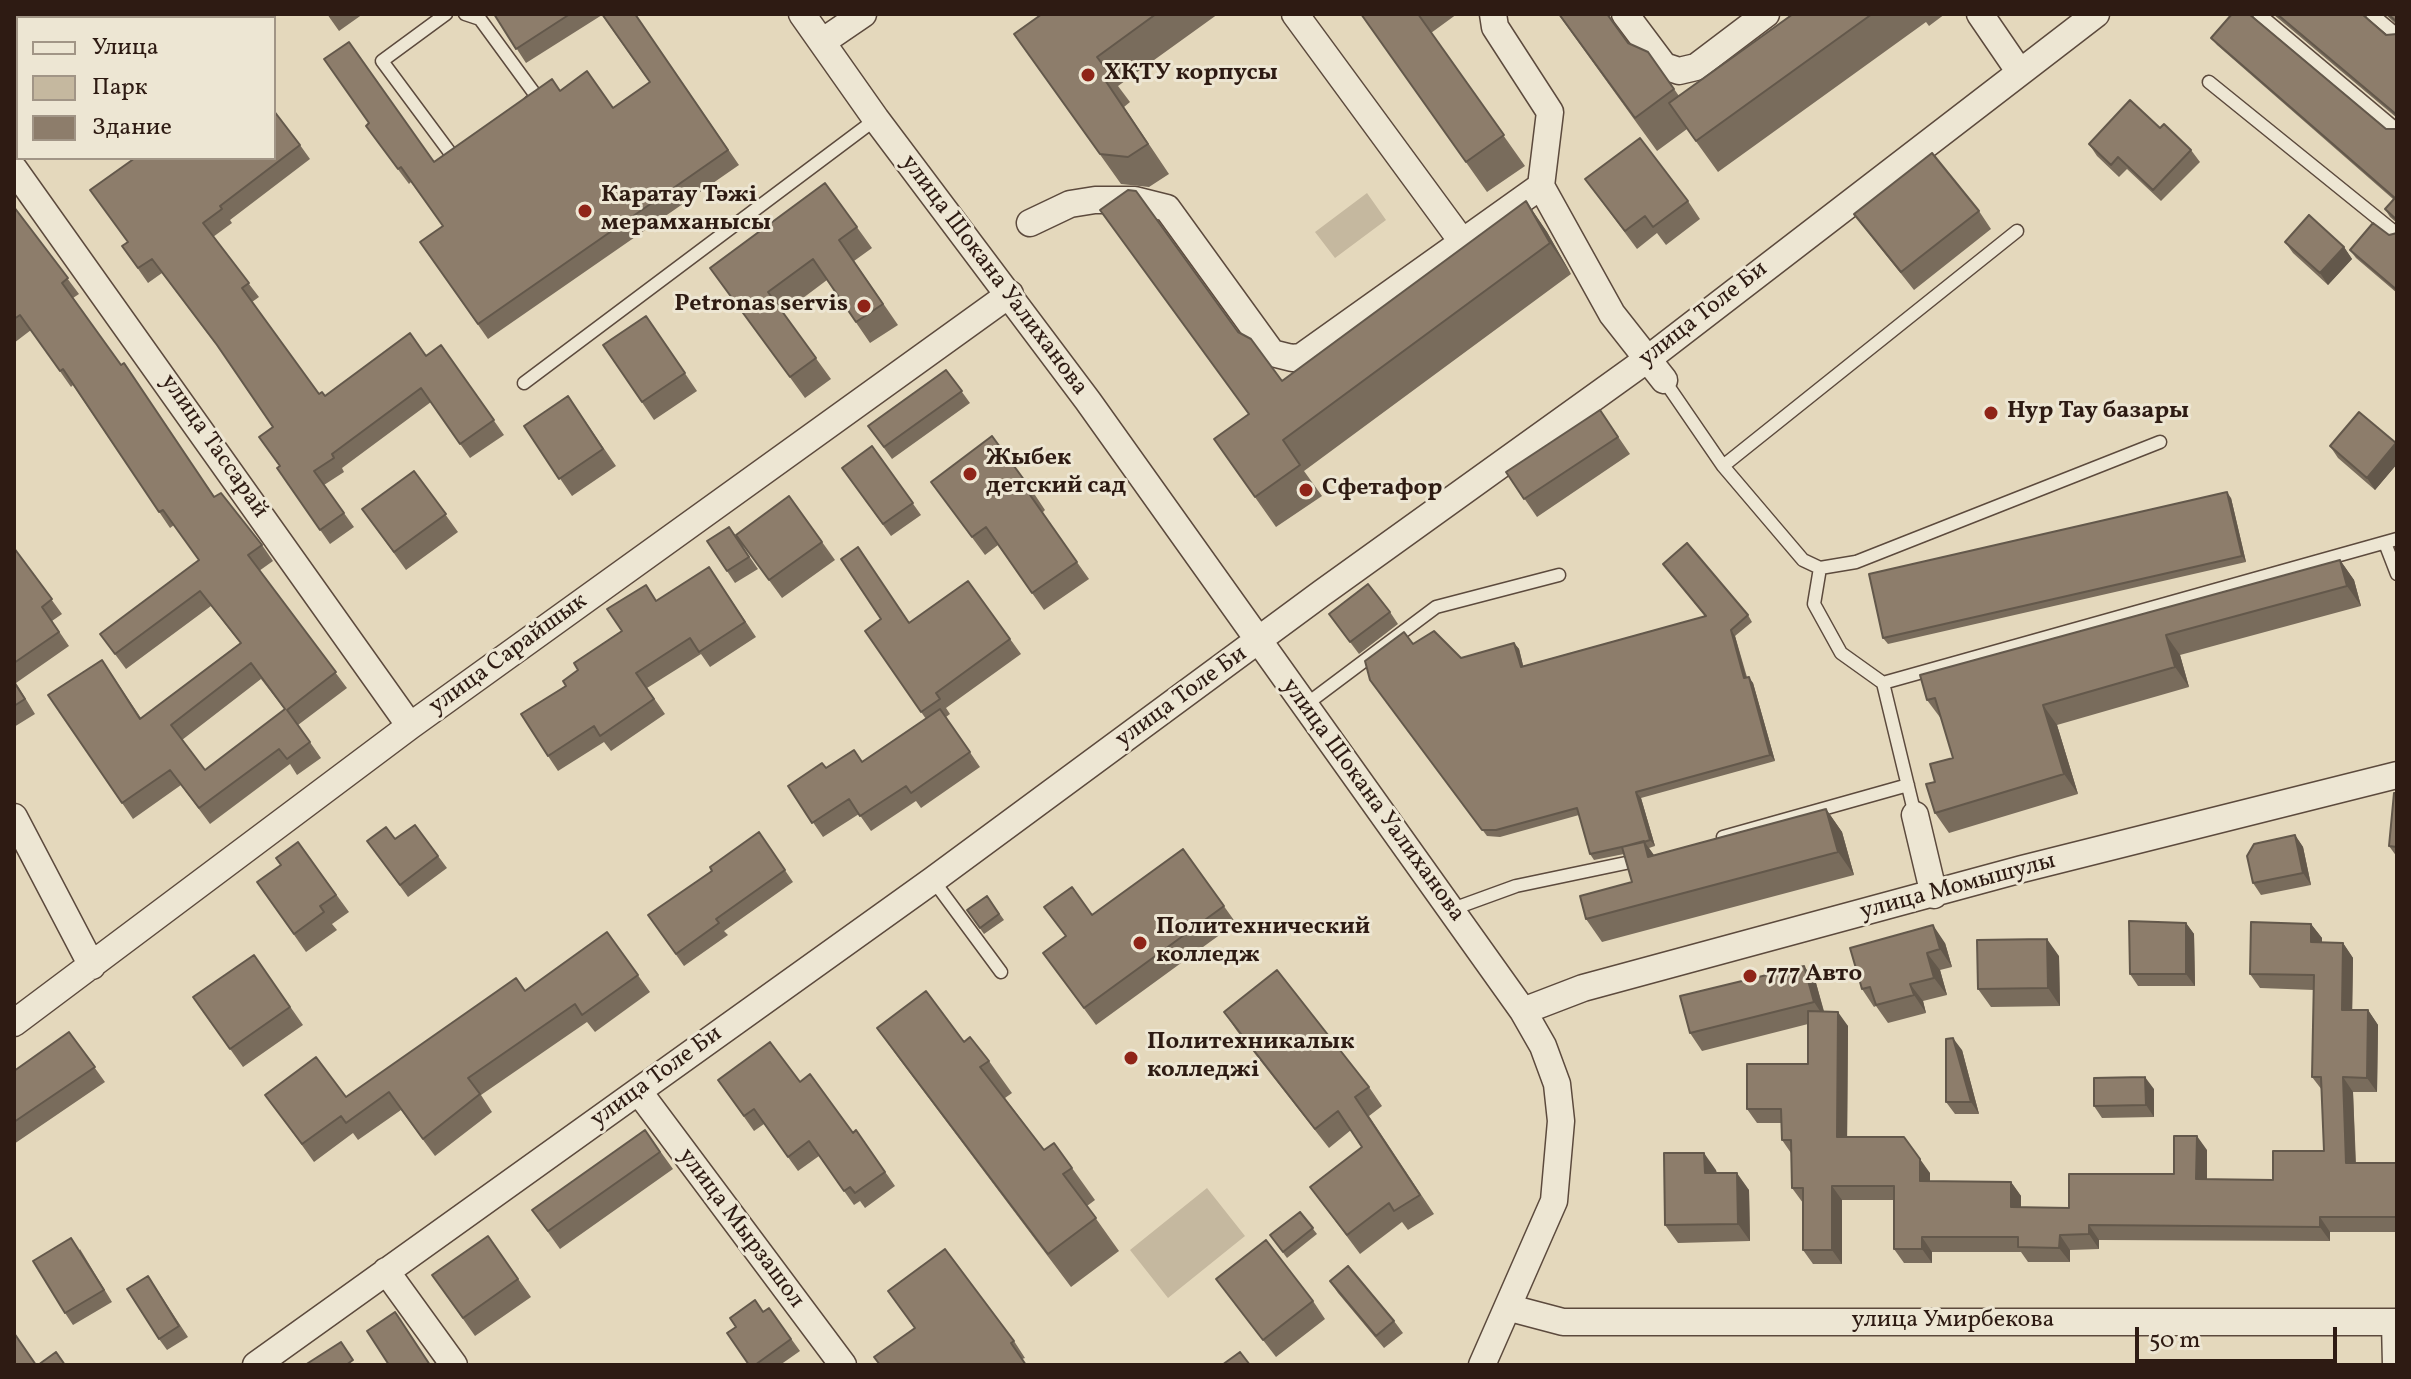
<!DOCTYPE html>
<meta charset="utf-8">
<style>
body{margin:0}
#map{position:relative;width:2411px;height:1379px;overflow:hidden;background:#e4d8bc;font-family:Vollkorn,serif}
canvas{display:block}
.frame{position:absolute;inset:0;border:16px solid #2e1b13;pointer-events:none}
.legend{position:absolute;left:16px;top:16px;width:260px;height:144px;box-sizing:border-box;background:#ede6d3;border:2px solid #a19586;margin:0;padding:10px 14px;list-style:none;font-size:24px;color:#2e1b13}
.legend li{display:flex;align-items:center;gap:16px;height:40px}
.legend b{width:40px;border:2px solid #a19586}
.scale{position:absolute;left:2135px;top:1327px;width:202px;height:36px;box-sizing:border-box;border:4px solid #2e1b13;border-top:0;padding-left:10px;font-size:24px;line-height:28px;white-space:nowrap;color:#2e1b13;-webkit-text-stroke:6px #ede6d3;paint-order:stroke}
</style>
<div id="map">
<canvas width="2411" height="1379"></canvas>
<div class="frame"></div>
<ul class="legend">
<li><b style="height:10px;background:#ede6d3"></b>Улица</li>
<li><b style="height:22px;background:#c5b89f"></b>Парк</li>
<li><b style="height:22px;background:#8d7d6b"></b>Здание</li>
</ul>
<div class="scale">50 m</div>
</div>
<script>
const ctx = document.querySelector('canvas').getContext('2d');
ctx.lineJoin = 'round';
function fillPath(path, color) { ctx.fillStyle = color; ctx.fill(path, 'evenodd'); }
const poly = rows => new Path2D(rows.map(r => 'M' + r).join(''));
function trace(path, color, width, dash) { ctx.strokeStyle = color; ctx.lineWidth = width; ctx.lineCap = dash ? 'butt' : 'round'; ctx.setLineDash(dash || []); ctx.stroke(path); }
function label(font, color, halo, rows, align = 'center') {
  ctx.font = font + ' Vollkorn,serif'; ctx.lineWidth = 6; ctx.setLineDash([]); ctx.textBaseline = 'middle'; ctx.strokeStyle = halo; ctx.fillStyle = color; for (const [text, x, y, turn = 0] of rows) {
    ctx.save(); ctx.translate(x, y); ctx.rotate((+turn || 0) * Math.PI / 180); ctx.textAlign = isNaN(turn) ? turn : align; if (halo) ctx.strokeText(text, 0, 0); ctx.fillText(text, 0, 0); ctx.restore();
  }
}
const green = poly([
 [1367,193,1386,220,1335,258,1315,232],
 [1207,1188,1245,1236,1168,1298,1130,1250]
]);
const lane = poly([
 [446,14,382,61,454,158,461,153],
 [465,14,480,19,537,97,530,102],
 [2259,14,2397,130],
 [2372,14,2397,35],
 [2209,82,2397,234],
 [1664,380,1723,466,1803,560,1820,568,1856,562,2160,442],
 [524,383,876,119],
 [1723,466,2017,231],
 [2385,543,2397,574],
 [1820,568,1814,604,1841,653,1883,683,2397,539],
 [1883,683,1915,815],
 [1304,706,1436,607,1559,575],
 [1723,837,1908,785],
 [933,880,1001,972],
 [1450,910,1516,886,1640,860]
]);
const street = poly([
 [802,14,876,119,1088,401,1523,1011,1543,1046,1557,1084,1561,1121,1554,1201,1482,1365],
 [1295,14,1461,240],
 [1493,14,1495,27,1550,112,1541,186,1612,314,1664,380],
 [1625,14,1664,66,1679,71,1696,67,1766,14],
 [1980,14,2019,71],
 [822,42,863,14],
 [14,169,410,726],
 [1030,223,1070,204,1095,200,1135,200,1167,208,1272,353,1292,358,1301,357,1541,186],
 [1915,815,1934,895],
 [14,817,92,966],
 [1523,1011,1583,988,2022,869,2397,775],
 [14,1023,410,726,1010,294],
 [639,1092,843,1365],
 [386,1271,454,1365],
 [1510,1308,1563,1322,2397,1322],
 [2395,1322,2396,1365],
 [256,1365,933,880,1322,593,1649,358,2096,14]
]);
const wall = poly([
 [327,14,363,14,339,31],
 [494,14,635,14,739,165,488,339,420,242,443,226,411,182,409,184,376,140,434,162,560,91,613,108,650,83,602,15,526,63],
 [1042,14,1218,14,1118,86,1130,102,1124,107,1169,174,1149,187,1121,184,1014,34],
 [1361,14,1457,14,1431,33,1525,166,1487,192],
 [1558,14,1609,14,1611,19,1628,43,1648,52,1679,96,1793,14,1945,14,1929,26,1926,22,1718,172,1687,129,1657,151],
 [2273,14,2365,14,2365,17,2386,35,2397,34,2397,118],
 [2385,14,2397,14,2397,25],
 [2253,17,2386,129,2397,129,2397,223,2390,217,2385,209,2393,199,2217,45,2211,38],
 [2160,128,2191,150,2200,162,2161,201,2127,169,2119,177,2097,156,2089,144],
 [300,145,310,159,230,220,232,223,213,237,259,297,252,302,319,394,325,396,426,356,441,345,504,435,470,458,431,402,342,468,344,472,324,485,354,527,330,544,277,468,280,466,273,427,224,355,162,273,148,283,122,246],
 [1585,179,1688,201,1700,219,1666,245,1657,233,1637,249],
 [825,183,872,248,854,261,898,325,870,343,827,280,783,313,831,379,805,398,710,268],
 [1526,201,1547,232,1571,274,1304,471,1322,496,1276,527,1214,439,1248,415,1238,332,1282,381],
 [14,207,79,294,73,298,215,497,262,545,273,561,259,571,347,688,298,725,321,758,297,775,290,764,210,824,181,785,133,819,48,695,102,660,141,718,240,643,211,606,126,669,100,634,199,560,174,525,170,528,73,385,71,387,31,330,14,343],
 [261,679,285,710,205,770,182,740],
 [1979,211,1991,229,1914,290,1867,231,1854,214],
 [2397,233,2397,293,2356,258,2350,250],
 [2285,242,2344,247,2352,259,2328,285,2293,253],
 [646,316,697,391,654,420,603,345],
 [946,370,970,403,892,459,868,426],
 [568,396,616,466,572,496,524,426],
 [1600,410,1630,454,1537,517,1506,472],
 [2359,412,2397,444,2397,464,2375,490,2338,458,2330,446],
 [872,446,921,515,891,536,842,468],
 [414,471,458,532,406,570,362,509],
 [931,482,1033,492,1045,510,1042,513,1089,579,1044,610,998,545,985,555],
 [789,496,835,560,782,598,736,535],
 [2231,498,2246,562,1888,644,1883,638],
 [729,527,758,569,735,583,707,541],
 [14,548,62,614,52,621,69,646,16,683,35,714,14,727],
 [2340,560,2354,580,2361,606,2180,655,2189,687,2057,725,2078,794,1949,833,1935,813,1935,782,1953,758,1942,720,1927,700],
 [1663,564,1748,615,1752,622,1735,636,1747,677,1753,683,1775,761,1641,798,1655,846,1649,848,1654,855,1826,809,1842,832,1854,875,1602,942,1586,919,1632,882,1624,854,1594,860,1590,854,1579,815,1500,837,1487,836,1370,680,1413,644,1461,658,1514,643,1519,649,1523,666,1705,616],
 [709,567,756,637,710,667,701,654,647,688,665,714,611,751,604,742,558,771,548,756,566,686,578,670,657,601],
 [968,581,1021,654,946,708,950,714,946,717,980,767,921,808,916,801,871,831,859,814,823,837,788,786,826,768,862,762,926,719,865,631,909,623],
 [1390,612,1398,624,1359,654,1329,614],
 [2397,793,2397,857,2389,846],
 [415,825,447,868,408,897,367,841,395,839],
 [759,832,793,882,724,931,728,935,684,966,648,915,712,871],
 [2295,835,2303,847,2311,885,2261,895,2253,883],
 [298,842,349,912,332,924,337,930,306,952,257,882,281,865],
 [1183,849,1236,923,1096,1025,1043,953],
 [987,896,1004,920,984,934,967,910],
 [2186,923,2194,934,2195,986,2138,986,2130,974],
 [2311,924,2322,938,2322,943,2343,943,2353,958,2352,1010,2368,1010,2378,1025,2377,1092,2353,1092,2356,1163,2397,1163,2397,1232,2330,1232,2330,1241,2099,1240,2099,1249,2070,1250,2070,1262,2028,1262,2021,1252,1932,1252,1932,1263,1904,1263,1894,1249,1894,1200,1842,1200,1842,1264,1813,1264,1803,1250,1803,1203,1792,1188,1791,1153,1782,1140,1781,1123,1757,1123,1747,1109,1808,1064,1808,1024,1702,1051,1690,1033,1804,966,1816,983,1824,1011,1848,1026,1847,1137,1930,1173,1930,1181,2011,1182,2021,1196,2021,1207,2069,1208,2174,1174,2207,1150,2207,1179,2273,1180,2324,1151,2322,1090,2312,1077,2314,990,2260,988,2250,974],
 [607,932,650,992,595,1032,587,1022,481,1095,492,1112,435,1156,401,1110,358,1140,353,1133,314,1162,278,1112,346,1097,525,991],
 [1945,943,1952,967,1940,970,1947,995,1923,1001,1926,1013,1888,1023,1876,1006,1874,1007,1862,989],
 [254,955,303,1025,243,1067,193,997],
 [2059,956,2060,1006,1991,1007,1978,989],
 [1224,1012,1369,1087,1382,1106,1369,1116,1434,1214,1408,1230,1402,1222,1360,1254,1310,1187,1362,1147,1351,1130,1329,1148,1237,1031],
 [877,1028,964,1042,989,1061,1012,1093,1005,1098,1044,1150,1072,1168,1095,1200,1087,1206,1119,1251,1071,1287,900,1060],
 [69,1032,105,1082,14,1144,14,1071],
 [1962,1050,1979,1114,1955,1114,1946,1102],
 [718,1080,800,1082,853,1133,856,1130,895,1186,865,1208,860,1201,854,1205,819,1156,798,1171,764,1124,754,1131],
 [2154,1089,2154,1117,2102,1118,2094,1106],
 [645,1130,673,1169,560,1249,532,1210],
 [1716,1170,1717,1173,1749,1190,1750,1241,1678,1243,1665,1225],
 [1300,1212,1317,1234,1287,1258,1270,1235],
 [488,1236,531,1297,475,1336,432,1275],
 [80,1249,112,1302,73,1325,65,1313],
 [148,1276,188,1337,167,1350,159,1339],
 [1216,1279,1313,1301,1325,1319,1276,1357],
 [1330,1281,1394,1321,1403,1333,1384,1348,1338,1293],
 [769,1308,800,1351,780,1365,749,1365,763,1312],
 [1014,1341,1025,1358,1022,1359,880,1365]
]);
const shadedWall = poly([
 [1526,201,1547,232,1571,274,1550,243],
 [2344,247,2352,259,2328,285,2320,273],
 [2396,443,2397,464,2375,490,2367,478],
 [2227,492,2231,498,2246,562,2242,556],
 [2340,560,2354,580,2361,606,2347,586],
 [1731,630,1735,636,1748,684,1744,678],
 [2166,635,2180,655,2189,687,2175,667],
 [1514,643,1519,649,1525,673,1521,667],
 [1749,677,1753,683,1775,761,1770,755],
 [2043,705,2057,725,2078,794,2064,774],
 [1636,792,1641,798,1655,846,1650,840],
 [1826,809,1842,832,1854,875,1838,852],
 [2295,835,2303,847,2311,885,2303,873],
 [1644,841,1660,864,1648,857],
 [2186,923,2194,934,2195,986,2186,974],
 [2311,924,2322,938,2321,957,2311,942],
 [1933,925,1945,943,1952,967,1940,949],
 [2047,939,2059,956,2060,1006,2048,988],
 [2343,943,2353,958,2352,1024,2342,1010],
 [1927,953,1940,970,1947,995,1934,978],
 [1804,966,1816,983,1826,1020,1814,1002],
 [1910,984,1923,1001,1926,1013,1914,995],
 [2368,1010,2378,1025,2377,1092,2367,1078],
 [1838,1012,1848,1026,1847,1151,1837,1137],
 [1953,1038,1962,1050,1979,1114,1971,1102],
 [2145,1077,2154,1089,2154,1117,2146,1105],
 [2343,1077,2353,1092,2356,1178,2346,1163],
 [2197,1136,2207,1150,2207,1194,2196,1179],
 [1704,1153,1716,1170,1717,1191,1705,1173],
 [1920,1159,1930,1173,1930,1195,1920,1181],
 [1737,1173,1749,1190,1750,1241,1738,1224],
 [2011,1182,2021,1196,2021,1222,2011,1207],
 [1832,1186,1842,1200,1842,1264,1832,1250],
 [2320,1217,2330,1232,2330,1241,2320,1227],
 [2089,1225,2099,1240,2099,1249,2089,1234],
 [2060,1235,2070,1250,2070,1262,2059,1248],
 [1922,1237,1932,1252,1932,1263,1922,1249]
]);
const building = poly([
 [494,14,570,14,516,49,494,14],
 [602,14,635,14,728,150,478,324,420,242,443,226,401,167,398,169,366,126,369,123,324,59,349,42,434,162,552,79,560,91,587,71,613,108,650,82,602,14],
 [1042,14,1156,14,1097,57,1109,73,1103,77,1148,144,1128,157,1100,154,1014,34,1042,14],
 [1361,14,1418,14,1504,135,1466,162,1361,14],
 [1559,14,1607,14,1628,43,1648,52,1674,89,1635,118,1559,14],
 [1793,14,1872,14,1696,141,1669,103,1793,14],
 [2232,14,2249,14,2386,129,2397,129,2397,220,2385,209,2395,198,2211,38,2232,14],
 [2277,14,2362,14,2386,35,2397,34,2397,115,2277,14],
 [2388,14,2397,14,2397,22,2388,14],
 [2130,100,2160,128,2164,124,2191,150,2153,190,2118,157,2111,165,2089,144,2130,100],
 [274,111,300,145,220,206,222,209,203,223,249,283,242,288,319,394,322,392,325,396,410,333,426,356,441,345,494,420,460,444,421,388,332,454,334,458,314,471,344,513,320,530,277,468,280,466,259,437,273,427,217,345,152,259,138,268,122,246,128,242,90,190,135,158,274,158,274,111],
 [1640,138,1688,201,1653,227,1645,216,1625,231,1585,179,1640,138],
 [1932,153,1979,211,1901,272,1854,214,1932,153],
 [825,183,857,227,839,240,883,304,856,322,813,259,768,292,816,358,790,377,710,268,825,183],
 [1128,190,1136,191,1238,332,1251,339,1282,381,1526,201,1550,243,1283,440,1300,465,1255,497,1214,439,1249,414,1100,210,1128,190],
 [14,207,68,278,62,283,121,365,124,363,214,497,221,493,262,545,248,555,336,672,287,710,310,742,287,759,279,749,199,808,170,770,122,803,48,695,102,660,140,719,241,643,200,591,115,654,100,634,199,560,163,510,159,512,63,369,60,371,20,315,14,319,14,207],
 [251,663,285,709,205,770,171,725,251,663],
 [2309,215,2344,247,2320,273,2285,242,2309,215],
 [2373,223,2389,235,2397,233,2397,290,2350,250,2373,223],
 [646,316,685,373,642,402,603,345,646,316],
 [946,370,962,391,884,447,868,426,946,370],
 [568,396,603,449,559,479,524,426,568,396],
 [1600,410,1618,437,1524,499,1506,472,1600,410],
 [2359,412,2396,443,2367,478,2330,446,2359,412],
 [992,436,1033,492,1030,495,1077,562,1032,593,986,527,972,537,931,482,992,436],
 [872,446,913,503,883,524,842,468,872,446],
 [414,471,446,514,394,552,362,509,414,471],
 [2227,492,2242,556,1883,638,1869,574,2227,492],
 [789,496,822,542,769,580,736,535,789,496],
 [729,527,749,557,727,571,707,541,729,527],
 [1687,543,1748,615,1731,630,1744,678,1749,677,1770,755,1636,792,1650,840,1644,842,1590,854,1577,808,1496,830,1482,830,1370,680,1365,661,1404,632,1413,644,1434,631,1461,658,1514,643,1521,667,1706,616,1663,564,1687,543],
 [858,547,909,623,968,581,1010,639,936,693,940,699,921,712,865,631,881,619,841,559,858,547],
 [14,548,52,599,42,607,59,632,14,663,14,548],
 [2340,560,2347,586,2166,635,2175,667,2043,705,2064,774,1935,813,1926,784,1935,782,1930,764,1953,758,1935,698,1927,700,1920,675,2340,560],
 [709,567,745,622,699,652,690,638,636,673,654,699,600,736,594,726,548,756,521,714,566,686,563,681,578,670,574,663,622,631,607,609,646,585,656,601,709,567],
 [1368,584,1390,612,1350,642,1329,614,1368,584],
 [14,682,25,699,14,706,14,682],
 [940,709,970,752,911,793,906,786,860,816,849,799,812,823,788,786,822,763,826,768,854,750,862,762,940,709],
 [2394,793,2397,793,2397,847,2389,846,2394,793],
 [1826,809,1838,852,1586,919,1580,896,1632,882,1622,847,1644,841,1648,857,1826,809],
 [415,825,438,856,400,885,367,841,386,827,395,839,415,825],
 [759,832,785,870,716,919,719,923,676,954,648,915,712,871,710,867,759,832],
 [2295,835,2303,873,2253,883,2247,856,2254,844,2295,835],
 [298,842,336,895,320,906,324,912,294,934,257,882,281,865,276,858,298,842],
 [1183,849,1224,906,1084,1008,1043,953,1066,936,1044,907,1072,887,1092,915,1183,849],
 [987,896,999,914,980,928,967,910,987,896],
 [2129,921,2186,923,2186,974,2130,974,2129,921],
 [2251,922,2311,924,2311,942,2343,943,2342,1010,2368,1010,2367,1078,2343,1077,2346,1163,2397,1163,2397,1217,2320,1217,2320,1227,2089,1225,2089,1234,2060,1235,2059,1248,2018,1247,2018,1237,1922,1237,1922,1249,1894,1249,1894,1186,1832,1186,1832,1250,1803,1250,1803,1188,1792,1188,1791,1140,1782,1140,1781,1109,1747,1109,1747,1064,1808,1064,1808,1011,1838,1012,1837,1137,1904,1137,1920,1159,1920,1181,2011,1182,2011,1207,2069,1208,2069,1174,2174,1174,2174,1136,2197,1136,2196,1179,2273,1180,2273,1151,2324,1151,2321,1077,2312,1077,2314,975,2250,974,2251,922],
 [1933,925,1940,949,1927,953,1934,978,1910,984,1914,995,1876,1005,1870,987,1862,989,1850,948,1933,925],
 [607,932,638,975,582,1015,575,1004,468,1078,480,1094,423,1139,389,1092,346,1123,341,1116,302,1144,265,1095,316,1057,346,1097,516,978,525,991,607,932],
 [2047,939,2048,988,1978,989,1977,940,2047,939],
 [254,955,290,1007,230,1049,193,997,254,955],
 [1804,966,1814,1002,1690,1033,1680,996,1804,966],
 [1277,970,1369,1087,1355,1097,1420,1195,1394,1211,1389,1203,1347,1235,1310,1187,1362,1147,1338,1111,1315,1129,1224,1012,1277,970],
 [926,991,964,1042,970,1037,989,1061,980,1067,1044,1150,1054,1143,1072,1168,1063,1174,1096,1218,1048,1254,877,1028,926,991],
 [69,1032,95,1067,14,1122,14,1071,69,1032],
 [1953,1038,1971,1102,1946,1102,1946,1039,1953,1038],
 [770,1042,800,1082,810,1074,853,1133,856,1130,885,1172,855,1193,850,1187,844,1191,809,1141,788,1157,754,1109,744,1116,718,1080,770,1042],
 [2145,1077,2146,1105,2094,1106,2094,1078,2145,1077],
 [645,1130,660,1152,548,1231,532,1210,645,1130],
 [1664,1153,1704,1153,1705,1173,1737,1173,1738,1224,1665,1225,1664,1153],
 [1300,1212,1313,1228,1283,1252,1270,1235,1300,1212],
 [488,1236,518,1279,463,1318,432,1275,488,1236],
 [71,1238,104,1290,65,1313,33,1261,71,1238],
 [1266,1240,1313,1301,1263,1340,1216,1279,1266,1240],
 [945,1249,1014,1341,1011,1343,1026,1365,880,1365,874,1357,915,1328,888,1291,945,1249],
 [1348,1266,1394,1321,1376,1336,1330,1281,1348,1266],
 [148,1276,179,1326,159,1339,127,1289,148,1276],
 [755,1300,763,1312,769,1308,791,1339,755,1365,749,1365,727,1333,736,1327,730,1318,755,1300],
 [395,1312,430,1365,389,1365,367,1331,395,1312],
 [14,1333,36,1365,14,1365,14,1333],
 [341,1342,353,1360,346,1365,305,1365,341,1342],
 [56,1352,65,1365,38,1365,56,1352],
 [1240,1352,1250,1365,1222,1365,1240,1352]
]);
const markers = [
 [1088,75,8,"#8f2418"],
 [585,211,8,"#8f2418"],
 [864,306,8,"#8f2418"],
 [1991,413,8,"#8f2418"],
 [970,474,8,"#8f2418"],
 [1306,490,8,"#8f2418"],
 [1140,943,8,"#8f2418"],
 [1750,976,8,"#8f2418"],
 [1131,1058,8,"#8f2418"]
];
const poiNames = [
 ["ХҚТУ корпусы",1104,75],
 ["Каратау Тәжі",601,197],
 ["мерамханысы",601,225],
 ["Petronas servis",848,306,"right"],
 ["Нур Тау базары",2007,413],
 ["Жыбек",986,460],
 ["детский сад",986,488],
 ["Сфетафор",1322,490],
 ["Политехнический",1156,929],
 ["колледж",1156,957],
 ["777 Авто",1766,976],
 ["Политехникалык",1147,1044],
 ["колледжі",1147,1072]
];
const streetNames = [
 ["улица Шокана Уалиханова",993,276,53],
 ["улица Толе Би",1704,315,-38],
 ["улица Тассарай",213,447,55],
 ["улица Сарайшык",509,655,-36],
 ["улица Толе Би",1182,698,-36],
 ["улица Шокана Уалиханова",1372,801,54],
 ["улица Момышулы",1958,888,-15],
 ["улица Толе Би",657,1078,-36],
 ["улица Мырзашол",740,1229,53],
 ["улица Умирбекова",1953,1322]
];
fillPath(green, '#c5b89f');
trace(lane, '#5c4a3d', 15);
trace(street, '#5c4a3d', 29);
trace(lane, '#ede6d3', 12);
trace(street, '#ede6d3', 26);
fillPath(wall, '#796c5c');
fillPath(shadedWall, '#63584b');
fillPath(building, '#8d7d6b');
trace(building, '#63584b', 2);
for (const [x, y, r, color] of markers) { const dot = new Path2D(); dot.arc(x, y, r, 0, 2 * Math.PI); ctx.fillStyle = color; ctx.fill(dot); trace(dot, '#ede6d3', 3); }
label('bold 24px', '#2e1b13', '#ede6d3', poiNames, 'left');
label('24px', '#2e1b13', '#ede6d3', streetNames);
</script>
